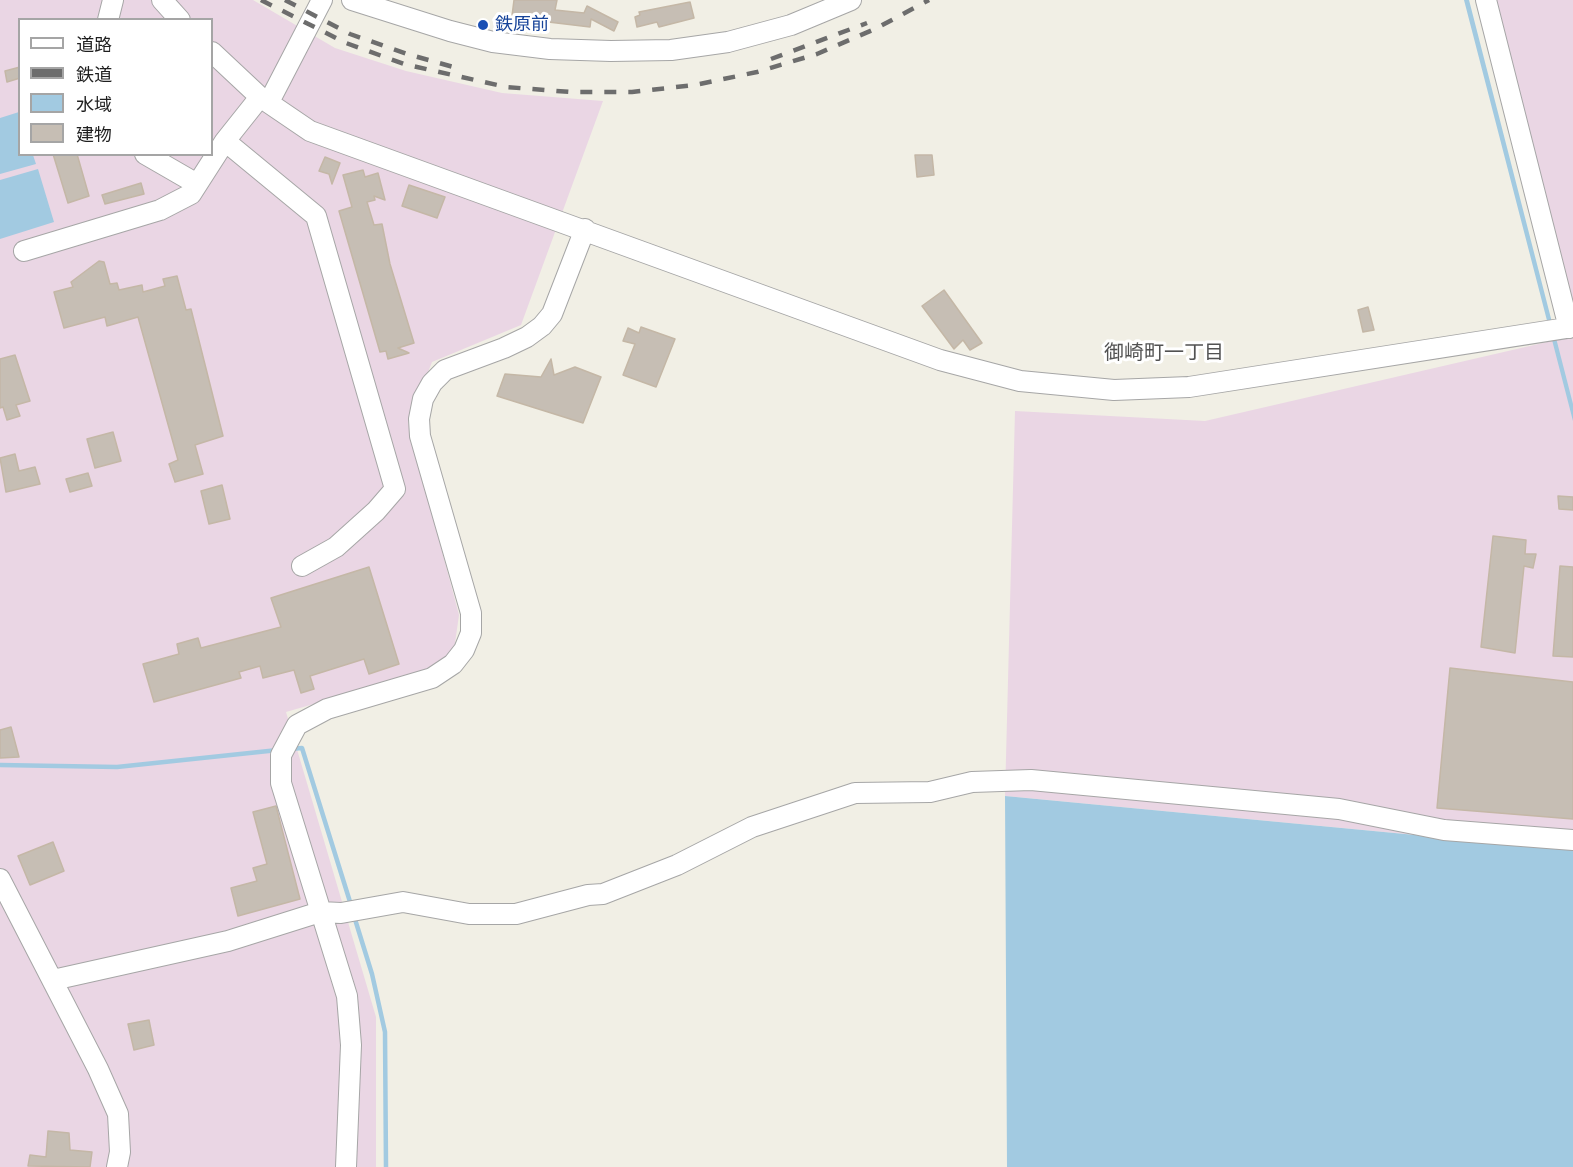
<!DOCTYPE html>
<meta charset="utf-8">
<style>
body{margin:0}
#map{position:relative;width:1573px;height:1167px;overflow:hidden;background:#f1efe5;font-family:Roboto,"Noto Sans JP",sans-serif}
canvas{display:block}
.legend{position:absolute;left:18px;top:18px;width:195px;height:138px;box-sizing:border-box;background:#fff;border:2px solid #a5a5a5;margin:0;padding:8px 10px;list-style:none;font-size:18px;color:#1f1f1f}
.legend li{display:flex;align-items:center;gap:12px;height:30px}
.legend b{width:30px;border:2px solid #a5a5a5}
</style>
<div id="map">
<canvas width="1573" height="1167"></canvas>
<ul class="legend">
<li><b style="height:8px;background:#fff"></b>道路</li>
<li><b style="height:8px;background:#6d6d6d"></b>鉄道</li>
<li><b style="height:16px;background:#a2cae1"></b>水域</li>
<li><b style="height:16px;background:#c6beb4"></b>建物</li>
</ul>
</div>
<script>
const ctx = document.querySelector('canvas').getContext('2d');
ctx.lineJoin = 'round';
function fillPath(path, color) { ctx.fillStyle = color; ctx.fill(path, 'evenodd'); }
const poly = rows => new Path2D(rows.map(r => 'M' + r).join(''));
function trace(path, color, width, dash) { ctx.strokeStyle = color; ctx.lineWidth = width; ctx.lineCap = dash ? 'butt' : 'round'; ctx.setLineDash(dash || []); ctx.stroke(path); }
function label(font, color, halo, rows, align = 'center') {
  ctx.font = font + ' Roboto,"Noto Sans JP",sans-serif'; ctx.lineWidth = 6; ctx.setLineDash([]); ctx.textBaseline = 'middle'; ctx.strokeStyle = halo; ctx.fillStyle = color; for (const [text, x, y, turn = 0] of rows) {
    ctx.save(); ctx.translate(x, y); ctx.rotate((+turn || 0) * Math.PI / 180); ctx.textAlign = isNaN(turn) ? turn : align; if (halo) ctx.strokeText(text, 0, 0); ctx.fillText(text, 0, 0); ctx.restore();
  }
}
const industrial = poly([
 [0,0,253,0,335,48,406,71,502,93,603,101,521,325,432,362,408,423,459,615,454,650,428,671,286,712,376,1017,376,1167,0,1167],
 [20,20,212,20,212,154,20,154],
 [1491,0,1573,0,1573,329],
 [1573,336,1573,850,1005,796,1015,411,1205,421]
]);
const water = poly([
 [1464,0,1469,0,1573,404,1573,421],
 [19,112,20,154,33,155,36,164,0,174,0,118],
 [38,169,54,222,0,239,0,180],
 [1005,796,1573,850,1573,1167,1007,1167]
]);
const stream = poly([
 [290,749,302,748,351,905],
 [0,765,117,767,278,750],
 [354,916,372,974,385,1032,386,1167]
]);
const building = poly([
 [514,0,557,0,555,10,584,13,587,6,618,22,614,31,591,19,590,27,540,21,540,24,527,22,527,19,512,16,514,0],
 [690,2,694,18,659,27,657,22,637,27,635,17,640,15,639,12,690,2],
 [20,67,20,78,7,82,5,71,20,67],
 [53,154,77,154,89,196,68,203,53,154],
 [915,155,932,155,934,175,917,177,915,155],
 [325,157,340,163,332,184,329,174,319,171,325,157],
 [363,170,365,177,378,173,385,200,374,196,375,200,367,202,374,225,382,224,390,264,414,343,398,348,409,353,388,359,386,351,380,352,339,211,352,207,343,175,363,170],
 [141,183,144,194,105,204,102,195,141,183],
 [409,185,445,197,437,218,402,206,409,185],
 [99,261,104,262,110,284,117,283,119,290,142,285,143,292,165,286,163,279,177,276,186,310,191,309,223,436,195,445,203,474,175,482,169,464,178,460,138,317,107,326,105,317,64,328,54,292,73,287,71,282,99,261],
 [944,290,982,343,970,350,963,340,954,349,922,306,944,290],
 [1368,307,1374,330,1363,332,1358,310,1368,307],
 [641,327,675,339,656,387,623,375,635,344,623,341,628,328,639,333,641,327],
 [15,355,30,401,16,405,20,416,7,420,3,407,0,408,0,359,15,355],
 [551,359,554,375,575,367,601,377,583,423,497,396,505,374,541,377,551,359],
 [113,432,121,461,95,468,87,439,113,432],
 [15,454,19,471,35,467,40,484,6,492,0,458,15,454],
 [88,473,92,486,70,492,66,479,88,473],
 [222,485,230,519,209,524,201,491,222,485],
 [1558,496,1573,497,1573,510,1559,509,1558,496],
 [1493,536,1526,540,1525,554,1536,554,1533,568,1524,566,1515,653,1481,647,1493,536],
 [1560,566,1573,567,1573,657,1553,656,1560,566],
 [369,567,399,664,369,674,364,659,310,676,314,689,301,693,294,670,263,678,260,666,239,672,241,678,154,702,143,664,179,654,177,644,198,638,201,648,281,627,271,598,369,567],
 [1450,668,1573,682,1573,819,1437,808,1450,668],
 [11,727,19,757,0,758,0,730,11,727],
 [276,806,300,899,238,916,231,888,257,881,253,868,267,864,253,812,276,806],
 [53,842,64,871,30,885,18,856,53,842],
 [149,1020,154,1045,134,1050,128,1024,149,1020],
 [48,1131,69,1133,70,1150,92,1152,90,1167,28,1166,30,1155,46,1157,48,1131]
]);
const minor = poly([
 [162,0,180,20],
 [352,0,450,31,493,42,550,49,611,51,671,50,728,42,791,25,851,0],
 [1486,0,1569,328],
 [108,20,113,0],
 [212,52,260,97,310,131,940,360,1020,381,1114,390,1189,387,1573,327],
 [269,102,322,0],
 [225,141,316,216,395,489,376,511,336,547,302,566],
 [145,154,197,184],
 [24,251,160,210,191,194,225,141,260,97],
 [0,879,98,1069,118,1114,120,1152,117,1167],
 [53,980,228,941,320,912,341,913,403,902,469,914,516,914,588,895,603,894,677,865,752,827,855,793,930,792,972,782,1031,780,1339,809,1444,830,1573,840],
 [346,1167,351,1045,347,996,281,783,281,755,297,725,327,709,432,678,453,664,464,650,471,633,471,613,420,436,419,419,423,399,432,383,445,370,504,348,527,337,542,326,552,314,585,229]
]);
const rail = poly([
 [261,0,346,43,404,64,506,87,570,92,632,92,695,85,757,72,817,54,875,29,929,0],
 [285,0,350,34,407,54,457,68],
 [771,59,867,23]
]);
const markers = [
 [483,25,6,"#1a4fb4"]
];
const transitNames = [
 ["鉄原前",495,25]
];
const neighbourhoodNames = [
 ["御崎町一丁目",1164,354]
];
fillPath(industrial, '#ead6e4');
fillPath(water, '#a2cae1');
trace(stream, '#a2cae1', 4.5);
fillPath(building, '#c6beb4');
trace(building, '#c4b7a6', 1.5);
trace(minor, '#a6a6a6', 22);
trace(minor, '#fff', 20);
trace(rail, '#6d6d6d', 4.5, [12, 12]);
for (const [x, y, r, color] of markers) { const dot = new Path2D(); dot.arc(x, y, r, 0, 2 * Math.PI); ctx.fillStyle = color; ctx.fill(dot); trace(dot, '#fff', 2); }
label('18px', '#164399', '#fff', transitNames, 'left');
label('20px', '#525252', '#fff', neighbourhoodNames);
</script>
